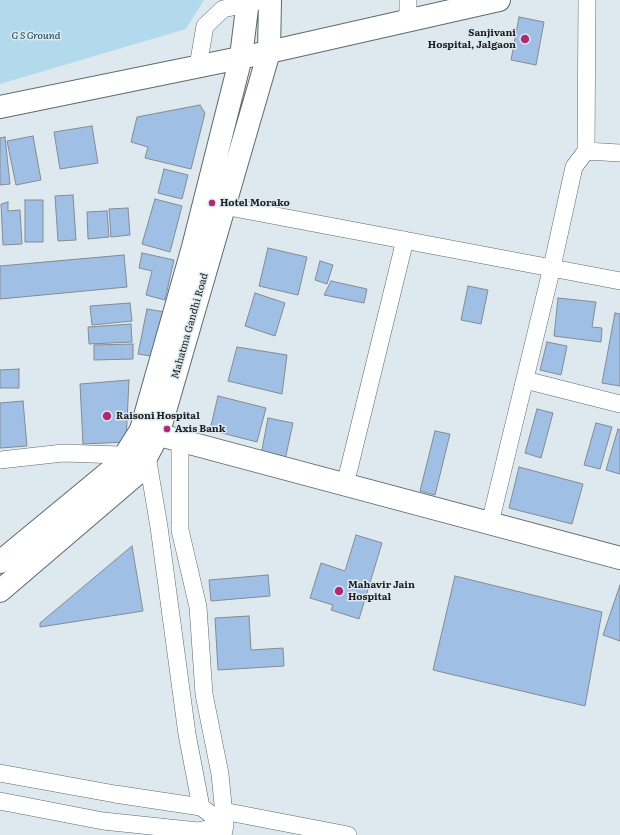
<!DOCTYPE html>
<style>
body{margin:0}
canvas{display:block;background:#dde9ef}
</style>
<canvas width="620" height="835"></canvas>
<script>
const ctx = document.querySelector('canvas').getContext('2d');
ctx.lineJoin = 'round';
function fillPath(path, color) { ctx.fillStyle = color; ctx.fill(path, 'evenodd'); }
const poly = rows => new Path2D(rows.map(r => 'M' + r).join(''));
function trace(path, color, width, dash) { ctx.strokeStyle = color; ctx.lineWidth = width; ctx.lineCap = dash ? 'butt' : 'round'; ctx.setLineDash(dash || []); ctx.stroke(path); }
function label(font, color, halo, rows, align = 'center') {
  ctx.font = font + ' Literata,serif'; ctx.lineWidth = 3; ctx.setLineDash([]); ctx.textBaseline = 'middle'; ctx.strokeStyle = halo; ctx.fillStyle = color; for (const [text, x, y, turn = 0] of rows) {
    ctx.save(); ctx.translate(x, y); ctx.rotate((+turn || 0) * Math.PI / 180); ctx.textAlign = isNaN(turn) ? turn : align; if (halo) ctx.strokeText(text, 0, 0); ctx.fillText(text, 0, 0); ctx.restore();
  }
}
const green = poly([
 [0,0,204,0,186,29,0,84]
]);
const building = poly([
 [519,17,544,22,536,65,511,60,519,17],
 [200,105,205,113,191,169,145,158,148,147,131,142,137,117,200,105],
 [92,126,98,163,60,169,54,132,92,126],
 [33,136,41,180,16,185,7,141,33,136],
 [5,137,10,184,0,185,0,138,5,137],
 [164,169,188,175,182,199,158,193,164,169],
 [73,195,76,240,58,241,55,196,73,195],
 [155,199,182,206,170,252,142,244,155,199],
 [25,200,43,200,43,242,25,242,25,200],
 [8,202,8,211,20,210,22,244,3,245,1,204,8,202],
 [128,208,130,235,111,237,109,209,128,208],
 [107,211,109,237,88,239,87,212,107,211],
 [268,248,307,257,298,295,259,286,268,248],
 [142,253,174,260,165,300,146,295,152,271,139,268,142,253],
 [124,255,127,287,0,299,0,266,124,255],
 [320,261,333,265,327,284,315,280,320,261],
 [331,281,367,289,364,303,324,295,331,281],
 [468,286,488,290,481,324,461,320,468,286],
 [255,293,285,303,275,336,245,326,255,293],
 [558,298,596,302,592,327,602,328,601,342,554,336,558,298],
 [130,303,132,321,92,325,90,306,130,303],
 [147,309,165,312,157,357,138,354,147,309],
 [615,313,620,314,620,386,602,383,615,313],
 [131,324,132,342,89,344,88,327,131,324],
 [547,342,567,346,561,375,540,370,547,342],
 [133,344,133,359,94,360,94,345,133,344],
 [237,347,287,355,282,394,228,381,237,347],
 [19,369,19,388,0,388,0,370,19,369],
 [129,380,126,442,83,444,80,384,129,380],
 [218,396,266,408,257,442,210,430,218,396],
 [23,401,27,446,0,448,0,403,23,401],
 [537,409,553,413,541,458,525,453,537,409],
 [268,418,293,423,285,460,261,455,268,418],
 [596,423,612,427,600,469,584,465,596,423],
 [618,429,620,430,620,474,606,470,618,429],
 [435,431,450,434,435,495,420,491,435,431],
 [519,467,583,484,572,524,509,508,519,467],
 [356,535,382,543,359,619,331,610,333,605,310,598,321,563,345,571,356,535],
 [132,546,143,611,40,627,40,623,132,546],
 [268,575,270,596,211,601,209,580,268,575],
 [455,576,602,612,585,706,433,670,455,576],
 [620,585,620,641,603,635,620,585],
 [249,616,251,650,283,648,284,666,218,670,215,618,249,616]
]);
const street = poly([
 [408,0,408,20],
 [198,66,205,26,223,9,258,1],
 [586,151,587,0],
 [213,204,620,281],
 [525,380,620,404],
 [180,441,180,530,198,607,204,694,220,774,225,825,223,835],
 [0,460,63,453,147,456,159,527,187,734,201,807],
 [345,485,405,240],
 [490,523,552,267,574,167,586,151,620,153],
 [0,773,115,794,201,807,225,825],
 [0,801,103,821,198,831,225,825],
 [223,811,348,835]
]);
const secondary = poly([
 [0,107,269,52,499,0],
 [141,430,620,558]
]);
const primary = poly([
 [0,562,120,463,141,430,193,247,241,57,248,0],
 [0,591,138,473,158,435,269,52,270,0]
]);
const markers = [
 [525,39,5,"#ae2a74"],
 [212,203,4,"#ae2a74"],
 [107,416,5,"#ae2a74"],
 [167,429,4,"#ae2a74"],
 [339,591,5,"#ae2a74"]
];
const poiNames = [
 ["Sanjivani",516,33,"right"],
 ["Hospital, Jalgaon",516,45,"right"],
 ["Hotel Morako",220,203],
 ["Raisoni Hospital",116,416],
 ["Axis Bank",175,429],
 ["Mahavir Jain",348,585],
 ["Hospital",348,597]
];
const parkNames = [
 ["G S Ground",36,36]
];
const streetNames = [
 ["Mahatma Gandhi Road",190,326,-74]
];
fillPath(green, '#b3daec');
fillPath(building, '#a0bfe4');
trace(building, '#848b93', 1);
trace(street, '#5f696e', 18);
trace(secondary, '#5f696e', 24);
trace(primary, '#5f696e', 24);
trace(street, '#fff', 17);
trace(secondary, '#fff', 22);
trace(primary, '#fff', 22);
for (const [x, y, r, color] of markers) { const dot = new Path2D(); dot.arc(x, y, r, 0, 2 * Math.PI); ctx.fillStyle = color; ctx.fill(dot); trace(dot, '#dde9ef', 1.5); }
label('bold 10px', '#1a1e20', '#dde9ef', poiNames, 'left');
label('italic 10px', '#0a3748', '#dde9ef', parkNames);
label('10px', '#1a1e20', '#dde9ef', streetNames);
</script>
